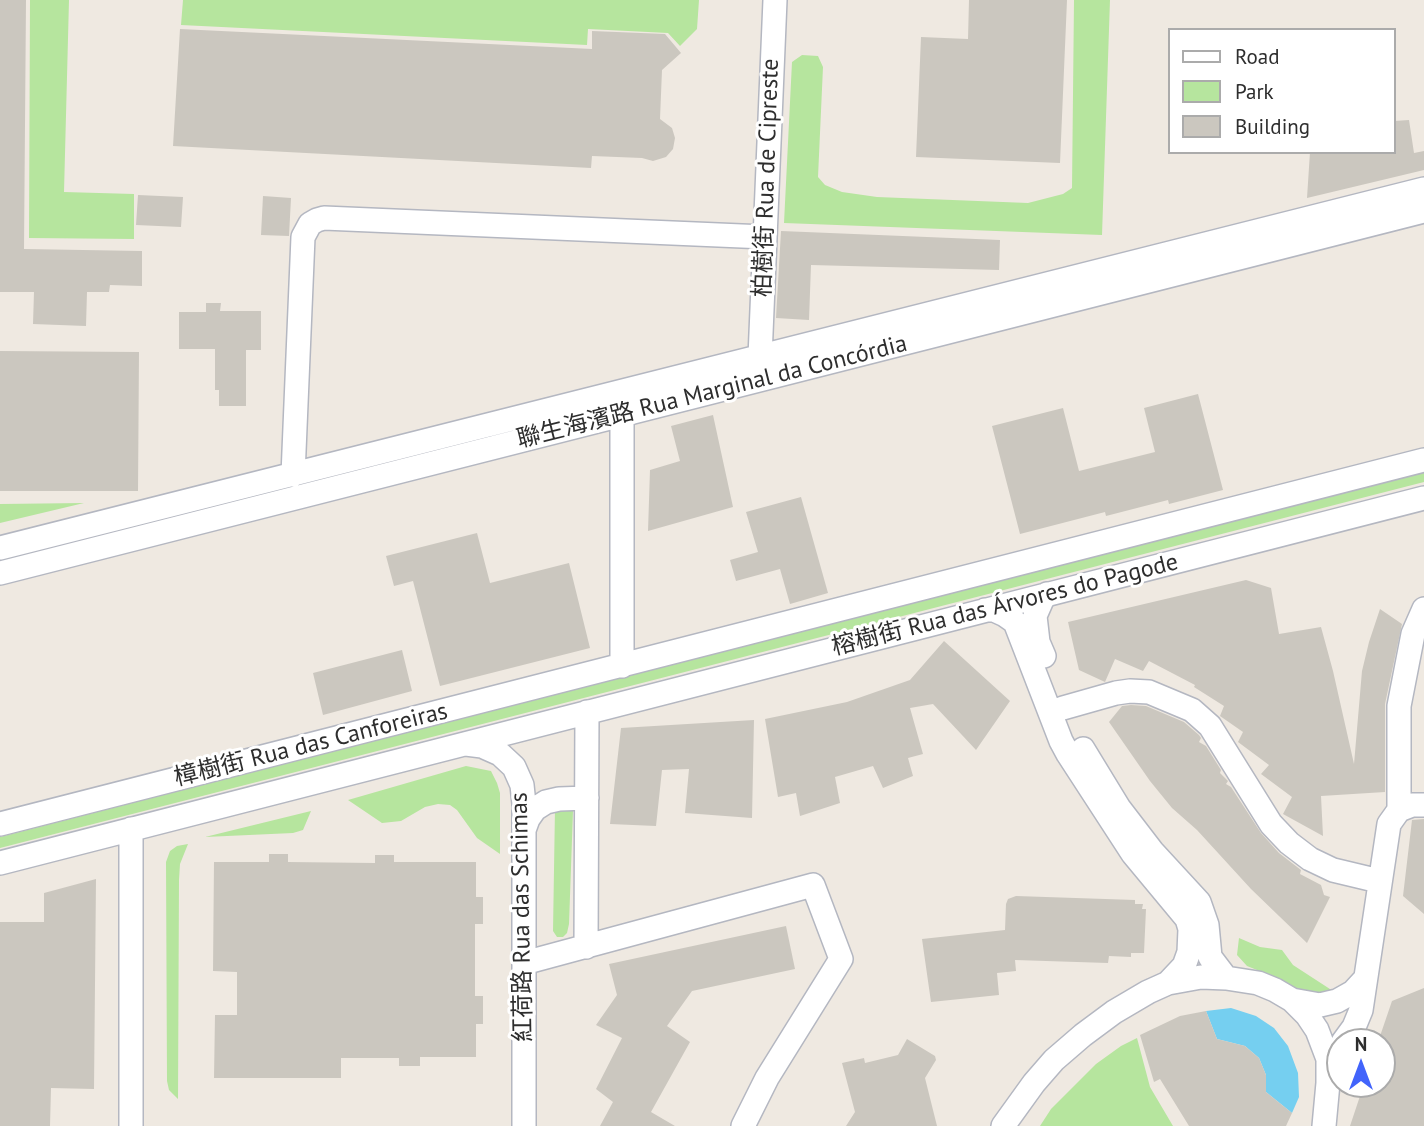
<!DOCTYPE html>
<meta charset="utf-8">
<style>
body{margin:0}
#map{position:relative;width:1424px;height:1126px;overflow:hidden;background:#efe9e1;font-family:"PT Sans",sans-serif}
canvas{display:block}
.legend{position:absolute;left:1168px;top:28px;width:228px;height:126px;box-sizing:border-box;background:#fff;border:2px solid #ababab;margin:0;padding:9px 12px;list-style:none;font-size:21px;color:#2e2e2e}
.legend li{display:flex;align-items:center;gap:14px;height:35px}
.legend b{width:35px;border:2px solid #ababab}
.north{position:absolute;left:1326px;top:1028px;width:70px;height:70px;box-sizing:border-box;background:#fff;border:2px solid #ababab;border-radius:50%;rotate:0deg;font-size:19px;font-weight:700;line-height:28px;text-align:center;color:#2e2e2e}
.north::after{content:'';display:block;margin:auto;width:24px;height:32px;background:#4264fb;clip-path:polygon(50% 0,100% 100%,50% 72%,0 100%)}
</style>
<div id="map">
<canvas width="1424" height="1126"></canvas>
<ul class="legend">
<li><b style="height:9px;background:#fff"></b>Road</li>
<li><b style="height:19px;background:#b6e59e"></b>Park</li>
<li><b style="height:19px;background:#cbc7bf"></b>Building</li>
</ul>
<div class="north">N</div>
</div>
<script>
const ctx = document.querySelector('canvas').getContext('2d');
ctx.lineJoin = 'round';
function fillPath(path, color) { ctx.fillStyle = color; ctx.fill(path, 'evenodd'); }
const poly = rows => new Path2D(rows.map(r => 'M' + r).join(''));
function trace(path, color, width, dash) { ctx.strokeStyle = color; ctx.lineWidth = width; ctx.lineCap = dash ? 'butt' : 'round'; ctx.setLineDash(dash || []); ctx.stroke(path); }
function label(font, color, halo, rows, align = 'center') {
  ctx.font = font + ' "PT Sans","Noto Sans SC",sans-serif'; ctx.lineWidth = 6; ctx.setLineDash([]); ctx.textBaseline = 'middle'; ctx.strokeStyle = halo; ctx.fillStyle = color; for (const [text, x, y, turn = 0] of rows) {
    ctx.save(); ctx.translate(x, y); ctx.rotate((+turn || 0) * Math.PI / 180); ctx.textAlign = isNaN(turn) ? turn : align; if (halo) ctx.strokeText(text, 0, 0); ctx.fillText(text, 0, 0); ctx.restore();
  }
}
const green = poly([
 [30,0,69,0,64,192,134,194,134,239,29,238],
 [183,0,699,0,697,29,680,46,668,33,588,29,587,45,181,25],
 [1074,0,1110,0,1102,235,784,223,792,62,802,55,818,56,823,67,818,177,825,185,842,192,877,197,1028,203,1063,194,1072,188],
 [1424,469,1424,482,0,848,0,837],
 [84,503,0,523,0,504],
 [466,766,491,771,497,783,500,793,500,854,477,838,457,810,450,805,438,804,425,807,401,821,382,823,348,800],
 [569,804,573,811,569,924,567,933,563,937,557,937,553,931,555,808],
 [311,811,303,830,293,833,205,837],
 [188,844,180,864,179,880,178,1099,169,1090,167,1081,166,862,170,851,177,846],
 [1239,938,1260,947,1282,950,1293,965,1333,991,1320,996,1289,987,1267,974,1247,966,1237,955],
 [1137,1038,1150,1087,1173,1126,1040,1126,1051,1109,1096,1064,1121,1046]
]);
const water = poly([
 [1231,1008,1256,1016,1274,1028,1288,1046,1298,1073,1299,1097,1292,1113,1266,1092,1266,1075,1259,1058,1245,1046,1217,1039,1206,1011]
]);
const building = poly([
 [0,0,26,0,24,249,142,251,142,286,110,285,109,292,87,292,86,326,33,324,34,292,0,292],
 [969,0,1067,0,1060,163,916,157,921,37,968,39],
 [180,29,592,49,592,31,665,34,681,53,662,70,660,119,672,128,675,138,673,149,666,157,653,161,642,158,592,156,591,168,173,146],
 [1409,120,1414,153,1424,151,1424,170,1307,198,1310,152,1394,152,1394,121],
 [138,195,183,197,181,227,136,225],
 [263,196,291,198,289,236,261,235],
 [781,231,1000,240,999,270,811,265,809,320,776,318],
 [206,303,221,303,220,311,261,311,261,350,246,350,246,406,219,406,219,390,215,390,215,349,179,349,179,312,206,312],
 [0,351,139,352,138,491,0,491],
 [1198,394,1223,490,1169,504,1168,500,1106,516,1105,512,1020,534,992,426,1063,408,1079,471,1155,452,1144,408],
 [713,415,733,507,648,531,650,470,680,461,671,426],
 [801,497,828,593,790,604,780,569,736,581,730,560,758,552,746,512],
 [477,533,490,583,569,563,590,648,440,686,413,581,394,586,386,556],
 [1246,580,1271,588,1279,634,1321,627,1333,671,1354,764,1362,671,1369,642,1380,609,1402,624,1385,704,1385,792,1321,796,1323,836,1283,814,1292,797,1261,774,1269,765,1238,742,1243,732,1220,716,1224,706,1194,687,1195,685,1149,661,1143,671,1115,659,1105,682,1079,670,1068,622],
 [944,641,1010,701,976,750,933,704,910,708,923,754,908,758,913,776,883,788,873,766,835,777,840,803,800,816,796,793,778,797,765,719,847,702,910,680],
 [402,650,412,691,323,715,313,673],
 [1131,705,1146,706,1184,722,1199,735,1201,738,1199,742,1206,746,1221,770,1220,773,1228,781,1226,784,1231,787,1261,833,1279,853,1301,870,1300,874,1321,885,1324,895,1330,897,1307,943,1251,889,1197,830,1172,808,1150,781,1109,722,1122,706],
 [754,720,752,818,685,813,689,769,662,770,656,826,610,824,621,728],
 [1424,819,1424,914,1403,896,1412,820],
 [269,854,288,854,288,862,375,863,375,855,394,855,394,862,476,862,476,897,483,897,483,924,475,924,475,996,483,996,483,1024,476,1024,476,1057,420,1057,420,1066,399,1066,399,1058,341,1058,341,1078,214,1078,215,1015,237,1015,237,972,213,971,214,862,269,862],
 [96,879,94,1089,51,1088,50,1126,0,1126,0,922,44,922,44,893],
 [1016,896,1135,900,1135,904,1143,904,1142,909,1146,909,1144,953,1131,953,1131,957,1109,956,1108,963,1015,960,1016,971,997,973,999,995,931,1002,922,939,1005,930,1006,904,1008,899],
 [786,926,795,969,692,991,667,1026,690,1042,651,1112,675,1126,600,1126,613,1102,596,1089,622,1038,596,1025,617,995,609,964],
 [1424,988,1424,1126,1350,1126,1364,1084,1382,1084,1382,1042,1378,1042,1392,1001],
 [1206,1011,1217,1039,1245,1046,1259,1058,1266,1075,1266,1092,1292,1113,1286,1126,1189,1126,1160,1079,1154,1082,1140,1035,1180,1016],
 [907,1039,935,1056,936,1060,925,1078,937,1126,846,1126,855,1112,842,1063,864,1058,865,1063,898,1055]
]);
const minor = poly([
 [760,357,775,0],
 [293,475,303,237,310,224,317,220,324,218,765,237],
 [0,548,1424,189],
 [0,573,1424,211],
 [985,610,994,610,1005,615,1015,622,1061,741,1068,754,1133,854,1187,919,1190,929,1189,952,1184,966,1168,983],
 [1044,656,1038,642,1035,616,1042,600,1047,594],
 [622,666,622,400],
 [1063,708,1116,693,1130,691,1149,692,1192,710,1210,726,1271,824,1289,843,1310,859,1333,870,1379,881],
 [466,744,482,746,500,754,514,767,522,785,524,804,524,1126],
 [1083,749,1119,808,1152,851,1199,902,1207,925,1210,957,1226,978],
 [1399,810,1399,706,1413,634,1424,609],
 [0,824,1424,460],
 [524,830,528,819,535,809,546,802,559,799,587,798],
 [0,863,1424,498],
 [586,947,587,712],
 [524,963,813,885,841,959,767,1078,743,1126],
 [1292,1000,1320,1005,1337,1001,1353,992,1365,979],
 [1343,1042,1354,1027,1361,1010,1389,824,1399,810,1412,805,1424,805],
 [131,1126,131,829],
 [1003,1126,1034,1083,1054,1060,1083,1035,1114,1012,1148,992,1168,983,1201,977,1226,978,1258,983,1275,990,1292,1000,1307,1015,1317,1030,1328,1059,1328,1083,1324,1126]
]);
const streetNames = [
 ["柏樹街 Rua de Cipreste",767,178,-88],
 ["聯生海濱路 Rua Marginal da Concórdia",712,392,-14],
 ["榕樹街 Rua das Árvores do Pagode",1005,605,-14],
 ["樟樹街 Rua das Canforeiras",311,745,-14],
 ["紅荷路 Rua das Schimas",522,917,-91]
];
fillPath(green, '#b6e59e');
fillPath(water, '#75cff0');
fillPath(building, '#cbc7bf');
trace(minor, '#b4b7c1', 26);
trace(minor, '#fff', 23);
label('24px', '#2e2e2e', '#fff', streetNames);
</script>
